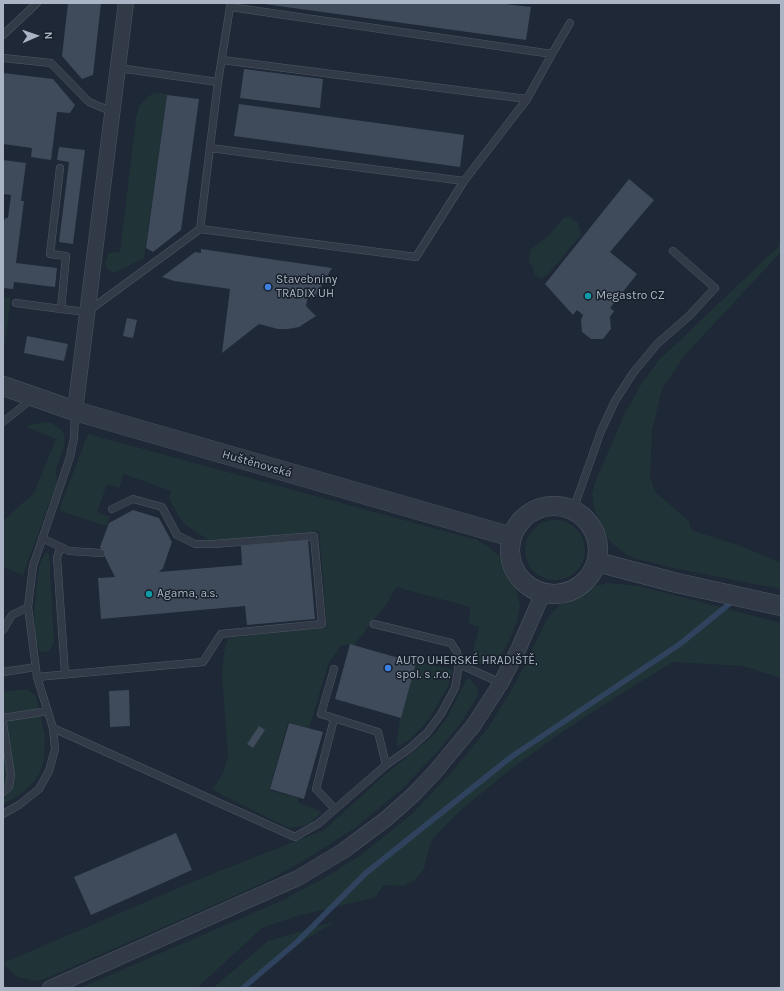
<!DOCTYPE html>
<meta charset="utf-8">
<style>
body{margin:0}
#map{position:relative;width:784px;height:991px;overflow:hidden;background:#1e2836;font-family:Karla,sans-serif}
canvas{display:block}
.frame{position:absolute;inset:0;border:4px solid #abb4c4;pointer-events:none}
.north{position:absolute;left:16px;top:16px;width:40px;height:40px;-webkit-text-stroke:3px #171f2a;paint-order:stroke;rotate:88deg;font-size:11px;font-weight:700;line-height:16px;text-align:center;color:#abb4c4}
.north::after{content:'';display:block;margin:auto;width:14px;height:18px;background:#abb4c4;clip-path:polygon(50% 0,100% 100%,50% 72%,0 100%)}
</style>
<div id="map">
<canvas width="784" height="991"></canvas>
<div class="frame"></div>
<div class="north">N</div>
</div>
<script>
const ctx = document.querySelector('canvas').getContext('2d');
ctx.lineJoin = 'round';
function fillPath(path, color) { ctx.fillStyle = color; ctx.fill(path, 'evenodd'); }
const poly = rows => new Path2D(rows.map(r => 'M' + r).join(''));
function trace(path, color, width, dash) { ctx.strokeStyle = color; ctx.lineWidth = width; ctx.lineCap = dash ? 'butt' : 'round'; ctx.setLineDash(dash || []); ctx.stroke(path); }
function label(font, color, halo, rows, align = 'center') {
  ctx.font = font + ' Karla,sans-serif'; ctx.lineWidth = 3; ctx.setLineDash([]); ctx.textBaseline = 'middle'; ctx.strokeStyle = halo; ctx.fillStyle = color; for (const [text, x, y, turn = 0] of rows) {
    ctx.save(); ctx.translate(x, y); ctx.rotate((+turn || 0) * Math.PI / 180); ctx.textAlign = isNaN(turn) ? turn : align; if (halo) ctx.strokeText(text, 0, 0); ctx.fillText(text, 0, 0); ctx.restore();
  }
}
const green = poly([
 [156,93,167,94,144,258,114,273,107,269,105,262,109,253,120,252,136,119,139,106,148,96],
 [569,217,578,223,581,235,549,273,541,279,533,274,534,269,529,262,530,250,549,235,564,218],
 [781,244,781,252,685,355,662,389,652,431,650,476,655,492,689,521,691,530,741,546,781,563,781,589,678,569,637,559,626,555,611,542,607,536,594,508,592,494,596,480,625,413,640,386,658,361],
 [3,297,11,298,3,358],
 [44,422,52,423,61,430,64,434,65,444,56,469,57,482,23,575,3,567,3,521,34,493,56,439,25,426],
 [88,434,477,540,489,547,500,557,516,587,520,606,517,622,509,641,496,664,490,666,479,664,472,656,479,627,469,624,470,607,396,587,388,602,354,645,342,645,329,662,309,728,288,722,269,790,298,798,298,802,322,812,311,822,304,826,289,828,220,794,213,789,224,771,228,756,222,674,224,652,228,638,327,627,319,531,210,541,183,523,169,499,171,491,124,474,119,488,107,484,97,512,109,517,107,526,61,511,60,507],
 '525 550a30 30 0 1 1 60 0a30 30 0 1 1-60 0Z',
 [45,553,49,553,54,642,50,651,43,652,40,651,36,644,34,613,39,567],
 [608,583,639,586,781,623,781,678,743,666,673,662,616,697,559,734,511,769,461,810,434,837,429,848,424,869,415,880,404,886,383,885,377,895,373,898,297,916,262,928,197,988,80,988,281,901,326,877,361,855,411,815,449,775,488,728,516,682,546,621,553,611,560,605,596,586],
 [415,661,453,670,448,687,429,719,411,739,399,746,396,745,400,718],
 [469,678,477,687,478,695,461,723,438,751,401,790,355,828,308,858,267,881,223,901,42,980,34,981,16,976,3,963,197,880,324,830,380,779,435,734,448,716,466,680],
 [27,689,36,696,45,736,44,761,38,776,30,786,18,796,3,804,3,692],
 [336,921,298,944,246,988,213,988,268,941]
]);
const stream = poly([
 [243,988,297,942,366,873,511,757,680,644,734,600]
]);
const building = poly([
 [68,3,101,3,93,75,82,79,62,56],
 [257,3,497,3,531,7,526,40],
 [244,69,323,79,320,108,240,98],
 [3,73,53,79,75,105,70,113,57,112,51,160,31,157,32,148,3,144],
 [167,95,199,99,181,230,153,252,146,248],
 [239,104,464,135,460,167,234,136],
 [59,147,85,150,73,244,59,242,69,162,57,160],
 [3,160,26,163,21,201,24,201,16,263,57,268,55,287,14,282,13,289,3,288,3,220,5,220,5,218,8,218,11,195,3,194],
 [629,179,654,200,610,252,637,274,610,308,614,311,610,317,611,329,603,339,591,339,582,332,581,320,583,315,577,310,573,315,545,284],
 [201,249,332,268,314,298,308,297,306,306,316,316,299,327,288,329,278,329,259,324,222,353,230,289,174,281,162,277,195,252,201,253],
 [127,318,137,320,133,338,123,336],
 [27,336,68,344,64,361,24,353],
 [133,510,159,518,172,542,163,568,159,572,242,565,241,546,308,540,315,619,247,625,245,606,101,619,98,578,115,577,100,547,109,523],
 [350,644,416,663,401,718,335,699],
 [129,690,130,726,110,727,109,691],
 [289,723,323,732,304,799,270,789],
 [259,726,265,730,253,748,247,744],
 [176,833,192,870,91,915,74,877]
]);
const service = poly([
 [3,35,37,3],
 [552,54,570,23],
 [3,58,51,63,89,102,113,112],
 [222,60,527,99],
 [210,148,464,181],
 [60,168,50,254,66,256,61,309,87,312,200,229,218,82,118,68],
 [200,229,416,257,464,181,527,99,552,54,230,7,218,82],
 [16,303,61,309],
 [3,422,33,398],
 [573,510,601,431,615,401,633,373,657,344,689,316,715,288,673,251],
 [42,538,69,551,101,553],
 [61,547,57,557,65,674],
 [374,624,451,643,457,652,459,664],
 [3,630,12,615,28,607],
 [334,669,321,714,378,732,386,765],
 [3,672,36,667],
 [37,677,203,662,221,634,322,624,314,536,214,544,195,544,177,535,162,507,133,499,112,509],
 [3,718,48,711],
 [334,719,316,789,335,809],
 [3,723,11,775,9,787,3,792],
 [53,728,295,837,319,823,386,765,409,749,427,733,441,714,455,688,459,664,501,683],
 [3,814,19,805,39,789,49,771,55,749,53,728,37,677,28,607,33,566,70,457,74,438,75,413]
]);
const minor = poly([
 [75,411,126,3],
 [50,988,298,878,343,851,386,819,413,795,434,773,473,726,501,683,518,650,543,593]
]);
const tertiary = poly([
 [3,386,75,411,512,537],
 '510 550a44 44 0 1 1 88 0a44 44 0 1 1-88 0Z',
 [597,562,677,583,781,606]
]);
const markers = [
 [268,287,4,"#3f7fe0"],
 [588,296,4,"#0f9aa8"],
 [149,594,4,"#0f9aa8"],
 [388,668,4,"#3f7fe0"]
];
const poiNames = [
 ["Stavebniny",276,280],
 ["TRADIX UH",276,294],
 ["Megastro CZ",596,296],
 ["Agama, a.s.",157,594],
 ["AUTO UHERSKÉ HRADIŠTĚ,",396,661],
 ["spol. s .r.o.",396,675]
];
const streetNames = [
 ["Huštěnovská",257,464,16]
];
fillPath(green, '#203437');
trace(stream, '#30435e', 5.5);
fillPath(building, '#3f4a5b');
trace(service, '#4f5765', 8);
trace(minor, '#4f5765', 16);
trace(tertiary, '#4f5765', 20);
trace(service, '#313a46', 7);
trace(minor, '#313a46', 15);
trace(tertiary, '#313a46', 19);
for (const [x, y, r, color] of markers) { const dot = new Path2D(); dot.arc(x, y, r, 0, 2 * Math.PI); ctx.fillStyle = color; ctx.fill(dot); trace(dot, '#171f2a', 1.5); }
label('12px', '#abb4c4', '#171f2a', poiNames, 'left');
label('12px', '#abb4c4', '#171f2a', streetNames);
</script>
